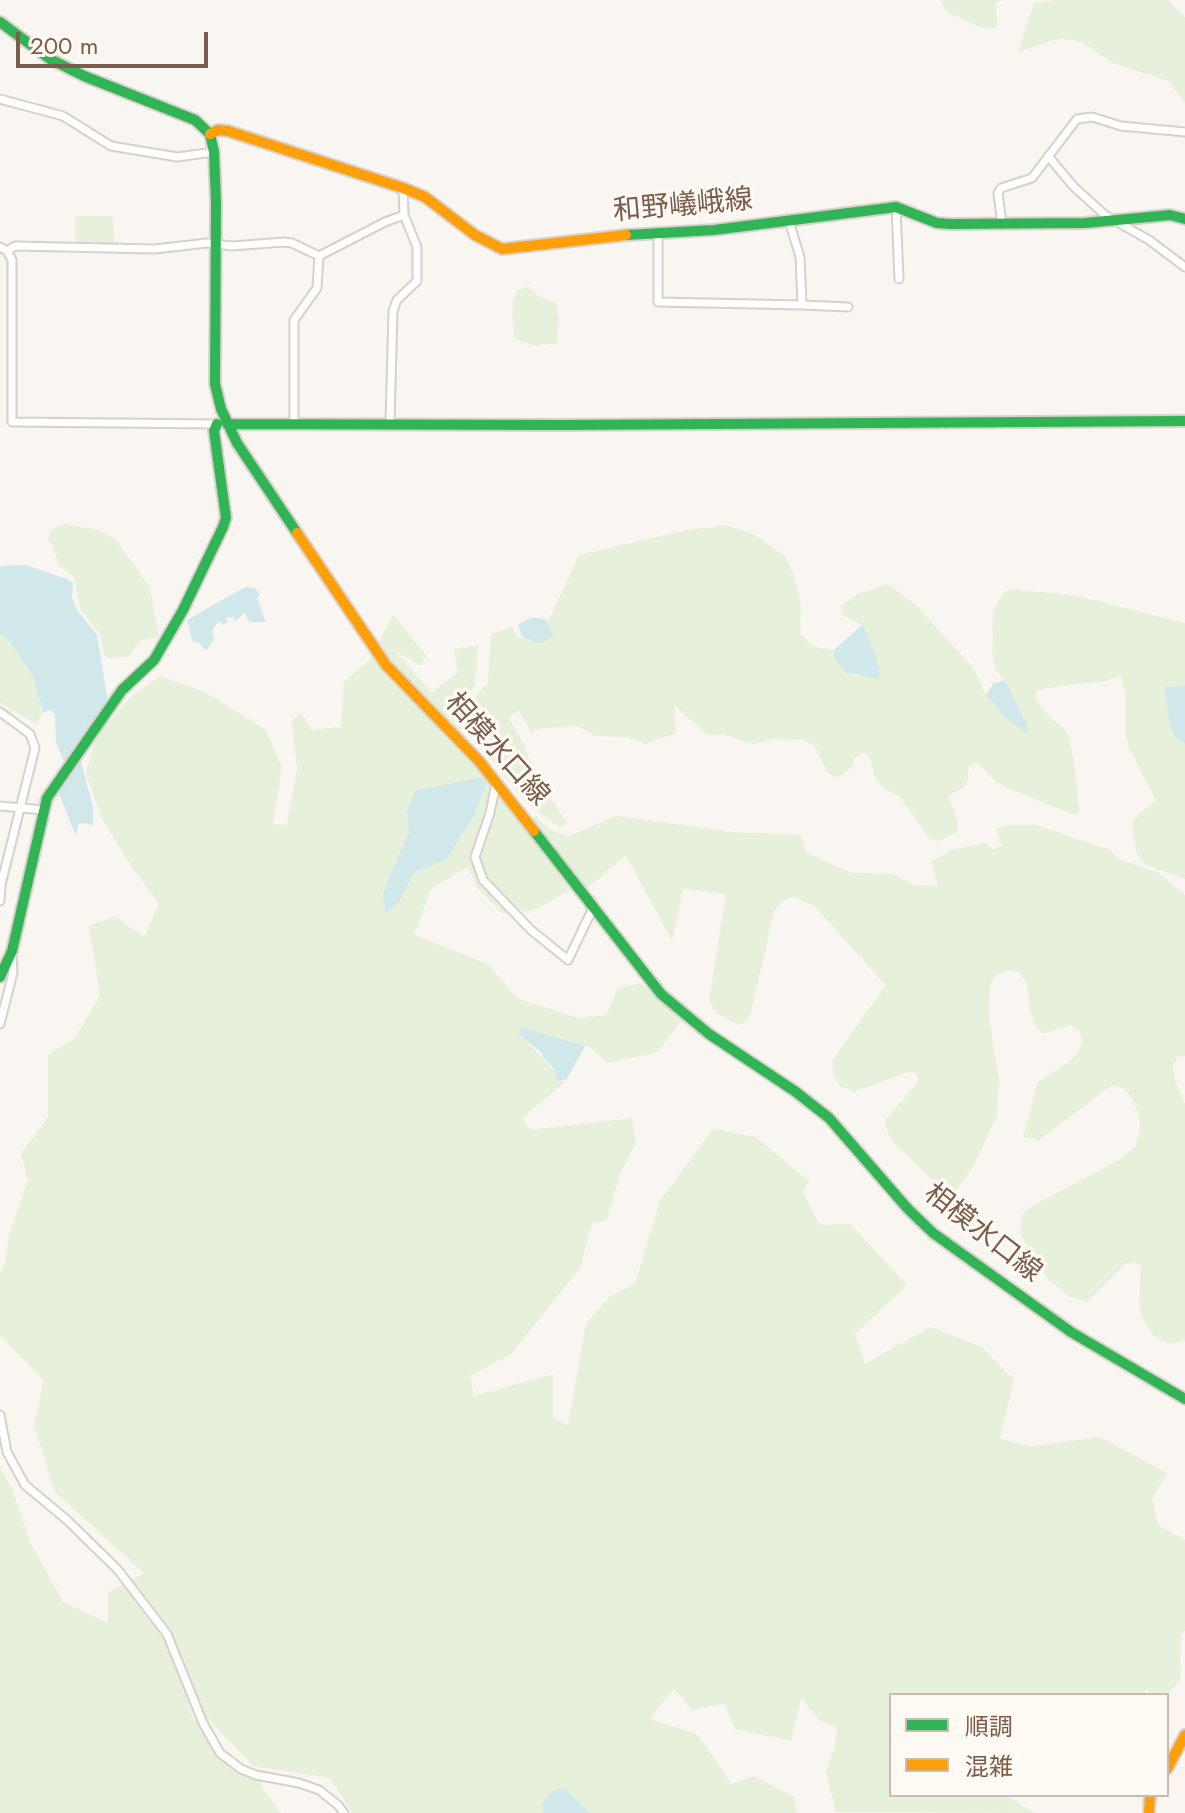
<!DOCTYPE html>
<meta charset="utf-8">
<style>
body{margin:0}
#map{position:relative;width:1185px;height:1813px;overflow:hidden;background:#f9f5f0;font-family:Jost,"Noto Sans JP",sans-serif}
canvas{display:block}
.legend{position:absolute;left:889px;top:1693px;width:280px;height:104px;box-sizing:border-box;background:#fffaf3;border:2px solid #cabbb1;margin:0;padding:10px 14px;list-style:none;font-size:24px;color:#7a5c4d}
.legend li{display:flex;align-items:center;gap:16px;height:40px}
.legend b{width:40px;border:2px solid #cabbb1}
.scale{position:absolute;left:16px;top:32px;width:192px;height:36px;box-sizing:border-box;border:4px solid #7a5c4d;border-top:0;padding-left:10px;font-size:24px;line-height:28px;white-space:nowrap;color:#7a5c4d;-webkit-text-stroke:6px #fffaf3;paint-order:stroke}
</style>
<div id="map">
<canvas width="1185" height="1813"></canvas>
<ul class="legend">
<li><b style="height:10px;background:#30b455"></b>順調</li>
<li><b style="height:10px;background:#ff9f0a"></b>混雑</li>
</ul>
<div class="scale">200 m</div>
</div>
<script>
const ctx = document.querySelector('canvas').getContext('2d');
ctx.lineJoin = 'round';
function fillPath(path, color) { ctx.fillStyle = color; ctx.fill(path, 'evenodd'); }
const poly = rows => new Path2D(rows.map(r => 'M' + r).join(''));
function trace(path, color, width, dash) { ctx.strokeStyle = color; ctx.lineWidth = width; ctx.lineCap = dash ? 'butt' : 'round'; ctx.setLineDash(dash || []); ctx.stroke(path); }
function label(font, color, halo, rows, align = 'center') {
  ctx.font = font + ' Jost,"Noto Sans JP",sans-serif'; ctx.lineWidth = 7; ctx.setLineDash([]); ctx.textBaseline = 'middle'; ctx.strokeStyle = halo; ctx.fillStyle = color; for (const [text, x, y, turn = 0] of rows) {
    ctx.save(); ctx.translate(x, y); ctx.rotate((+turn || 0) * Math.PI / 180); ctx.textAlign = isNaN(turn) ? turn : align; if (halo) ctx.strokeText(text, 0, 0); ctx.fillText(text, 0, 0); ctx.restore();
  }
}
const green = poly([
 [941,0,1006,0,996,2,997,28,979,27,945,11],
 [1059,0,1168,0,1185,18,1185,126,1185,103,1169,81,1115,64,1081,42,1061,38,1018,52,1034,3],
 [75,216,113,216,114,243,76,242],
 [529,287,537,295,556,303,559,321,557,343,536,346,514,339,512,305,517,290],
 [65,524,98,530,115,539,150,587,159,637,141,640,128,657,105,658,100,635,80,608,74,577,59,566,53,546,48,539,52,529],
 [726,525,753,534,785,556,794,575,801,605,800,634,814,647,834,650,835,659,847,673,859,677,863,625,844,616,841,606,858,594,888,584,918,607,974,669,986,695,1005,717,1027,733,1027,724,1023,715,1005,680,996,671,992,652,993,612,1003,594,1010,589,1078,596,1185,623,1185,686,1166,687,1177,739,1185,744,1185,879,1145,864,1137,855,1132,830,1133,820,1156,800,1129,748,1126,735,1126,695,1121,676,1101,682,1058,686,1036,691,1036,700,1051,718,1065,730,1069,738,1075,766,1079,814,1069,813,1005,787,996,782,977,762,969,766,967,785,948,797,958,822,957,832,939,841,929,838,901,798,883,787,876,779,870,759,864,751,855,758,852,767,844,774,835,778,827,772,814,745,805,740,774,739,753,744,725,735,708,735,674,705,676,733,645,744,627,737,596,736,578,726,546,728,535,730,532,734,519,711,508,717,521,739,537,777,567,823,561,828,524,801,472,735,465,710,488,682,491,634,512,626,517,637,541,640,550,633,548,622,579,555,683,531],
 [393,615,426,655,421,666,394,650,432,693,458,672,454,649,478,645,475,685,457,713,465,737,523,822,535,816,552,831,569,836,616,816,734,832,801,835,806,852,851,873,893,874,914,885,938,886,931,862,954,849,986,843,992,849,1002,846,996,829,1007,825,1036,825,1110,850,1119,859,1157,872,1185,895,1185,1056,1178,1057,1172,1067,1176,1083,1185,1104,1185,1340,1171,1344,1153,1336,1142,1317,1139,1302,1141,1268,1137,1262,1126,1263,1087,1302,1069,1296,1049,1281,1020,1234,1021,1217,1030,1207,1121,1159,1136,1146,1140,1130,1139,1116,1132,1098,1124,1089,1112,1085,1039,1140,1023,1137,1038,1082,1069,1062,1078,1053,1083,1040,1080,1032,1071,1025,1043,1033,1037,1028,1030,1010,1027,983,1020,973,1010,970,996,974,990,986,989,1018,999,1079,997,1116,973,1167,955,1192,943,1190,897,1146,888,1134,885,1121,919,1080,917,1074,912,1071,853,1092,840,1086,834,1075,832,1061,886,985,814,906,795,897,784,900,774,911,751,1012,747,1020,739,1025,716,1013,709,1000,726,894,683,889,672,941,626,855,583,892,538,844,570,890,534,910,502,913,478,889,468,867,431,889,414,935,488,964,518,999,578,1018,606,1015,618,988,641,983,681,1021,658,1052,607,1063,590,1047,532,1034,526,1028,521,1034,564,1083,522,1118,530,1130,632,1118,636,1143,619,1177,607,1220,592,1223,580,1268,511,1354,470,1376,474,1396,553,1374,553,1417,568,1425,586,1324,609,1297,635,1283,660,1201,713,1129,756,1137,809,1181,803,1192,820,1225,850,1224,907,1285,855,1334,865,1364,930,1327,982,1347,1014,1380,1000,1439,1031,1446,1100,1437,1167,1473,1152,1499,1158,1525,1185,1540,1185,1630,1181,1635,1180,1681,1166,1695,1156,1695,1146,1690,1144,1695,891,1695,891,1795,1010,1795,1009,1798,1035,1813,836,1812,826,1772,835,1745,837,1727,819,1720,801,1697,791,1741,735,1729,725,1704,692,1710,674,1689,650,1719,697,1734,732,1784,753,1776,794,1797,797,1813,352,1813,330,1778,253,1766,186,1695,194,1722,198,1719,217,1753,260,1779,263,1789,281,1813,0,1813,0,1466,11,1487,32,1546,63,1602,108,1623,108,1592,144,1573,55,1492,34,1426,44,1381,0,1335,0,1273,5,1264,9,1235,28,1180,21,1154,48,1117,48,1055,75,1038,100,996,89,926,115,916,144,937,159,904,133,869,103,821,86,774,95,738,131,697,160,676,205,692,266,730,282,767,273,825,287,824,297,769,292,722,301,712,312,730,341,727,344,682,369,660],
 [0,633,11,643,33,676,43,712,37,724,0,703]
]);
const water = poly([
 [26,565,69,580,73,584,72,598,77,610,97,635,107,697,100,719,69,762,65,763,56,743,55,715,51,710,43,712,33,676,11,643,0,633,0,566],
 [245,587,255,588,260,595,257,598,266,622,249,622,245,613,235,621,234,617,225,618,228,622,223,625,219,621,212,631,214,639,206,651,199,643,192,641,187,620],
 [530,618,541,618,547,621,553,635,544,643,534,642,522,636,518,625],
 [863,624,879,667,879,679,847,673,834,659,834,650],
 [1005,680,1027,724,1027,734,1005,717,986,695,994,683],
 [1185,686,1185,744,1177,739,1170,726,1165,687],
 [80,758,93,807,93,825,82,823,78,825,76,836,57,789],
 [481,777,487,783,473,817,447,859,414,872,398,903,385,913,383,893,409,832,407,810,416,791],
 [524,1028,585,1046,567,1079,558,1081,552,1066,544,1059,542,1053,519,1034,520,1030],
 [564,1788,576,1799,590,1813,543,1813,543,1802,553,1791]
]);
const street = poly([
 [0,99,63,116,111,146,177,157,214,152],
 [1048,156,1074,187,1105,215,1149,240,1185,267],
 [896,207,899,279],
 [789,221,800,257,802,305,848,307],
 [1002,224,998,193,1001,188,1032,178,1077,119,1092,117,1121,126,1185,132],
 [658,233,658,302,802,305],
 [0,247,7,251,12,260,12,422,220,424],
 [7,251,15,246,155,249,207,243,232,246,284,242,292,243,319,256],
 [319,256,385,222,404,215],
 [390,423,393,311,397,300,417,281,417,247,404,215,403,188],
 [294,424,294,320,317,288,319,256],
 [0,712,30,734,35,748,1,885,0,901],
 [496,783,490,813,475,857,483,880,531,930,568,960,593,908],
 [0,806,43,810],
 [0,1024,13,973,12,953],
 [0,1415,7,1452,25,1485,67,1520,118,1570,167,1634,203,1723,220,1753,241,1769,256,1775,299,1783,319,1790,338,1805,344,1813]
]);
const fast = poly([
 [0,22,50,59,84,76,195,120,210,134,214,152,216,202,215,384,221,409,237,443,297,533],
 [626,235,714,230,896,207,937,223,951,224,1085,223,1170,215,1185,219],
 [227,424,560,425,1185,421],
 [534,831,661,994,709,1034,796,1092,829,1118,908,1209,933,1233,1071,1332,1185,1399],
 [0,977,12,951,47,798,122,690,154,660,183,610,223,527,226,518,214,431,217,424]
]);
const slow = poly([
 [210,134,218,130,228,131,403,188,425,197,475,235,502,249,626,235],
 [297,533,386,665,479,761,534,831],
 [1167,1769,1185,1735],
 [1149,1813,1150,1795]
]);
const streetNames = [
 ["和野嶬峨線",683,207,-5],
 ["相模水口線",496,750,48],
 ["相模水口線",982,1234,38]
];
fillPath(green, '#e7f0db');
fillPath(water, '#d0e8ea');
trace(street, '#d7d1cb', 11);
trace(fast, '#d9d2cb', 14);
trace(slow, '#d9d2cb', 14);
trace(street, '#fefefd', 7);
trace(fast, '#30b455', 10);
trace(slow, '#ff9f0a', 10);
label('28px', '#7a5c4d', '#fffaf3', streetNames);
</script>
